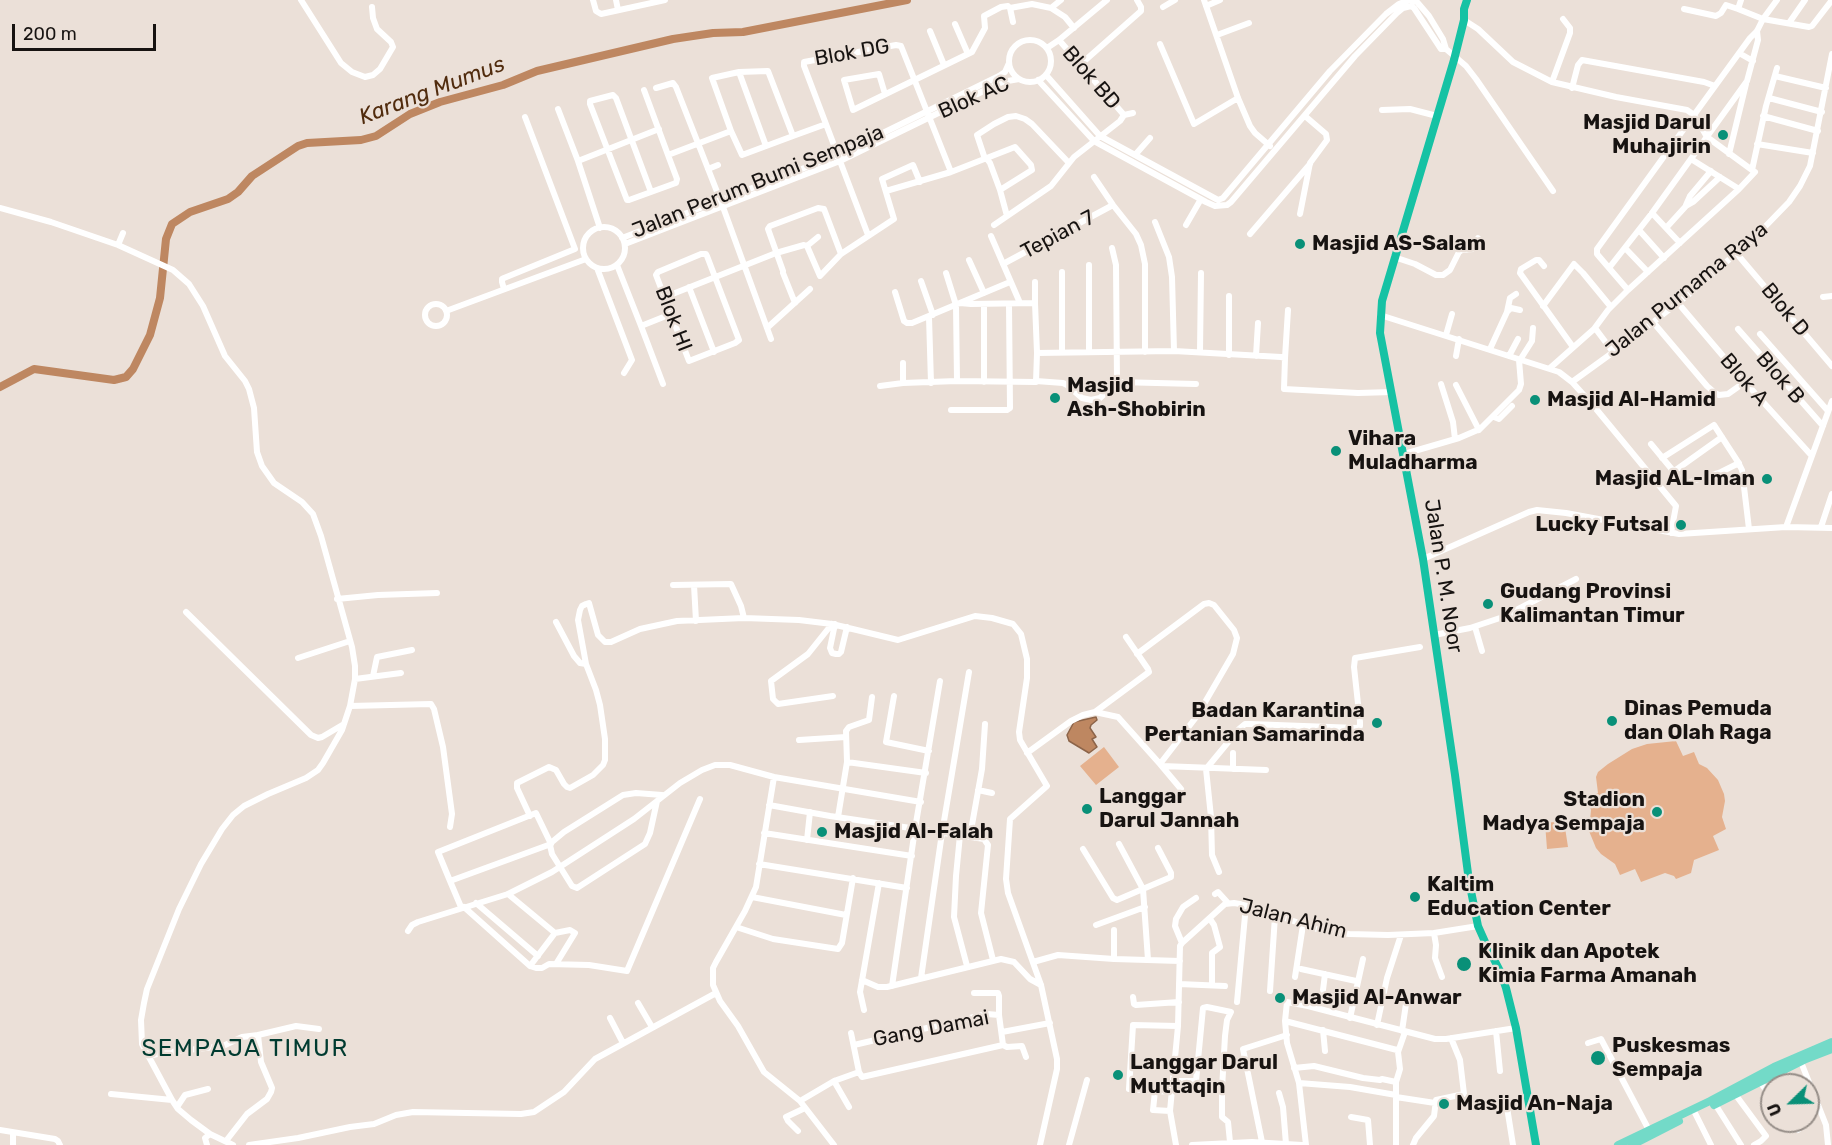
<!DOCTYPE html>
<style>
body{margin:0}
#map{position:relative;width:1832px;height:1145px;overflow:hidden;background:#ebe0d8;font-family:Rubik,sans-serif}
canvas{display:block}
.north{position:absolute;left:1760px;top:1073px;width:60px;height:60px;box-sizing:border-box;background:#ebe0d8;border:2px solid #968e88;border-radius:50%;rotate:247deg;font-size:16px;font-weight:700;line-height:24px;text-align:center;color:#171311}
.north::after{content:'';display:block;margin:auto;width:21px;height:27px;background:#099078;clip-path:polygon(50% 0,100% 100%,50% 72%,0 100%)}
.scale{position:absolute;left:12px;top:24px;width:144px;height:27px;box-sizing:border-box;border:3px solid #171311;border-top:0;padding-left:8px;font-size:18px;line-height:21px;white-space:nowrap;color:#171311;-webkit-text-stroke:4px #ebe0d8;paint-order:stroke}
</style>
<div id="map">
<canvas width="1832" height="1145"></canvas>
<div class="north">U</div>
<div class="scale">200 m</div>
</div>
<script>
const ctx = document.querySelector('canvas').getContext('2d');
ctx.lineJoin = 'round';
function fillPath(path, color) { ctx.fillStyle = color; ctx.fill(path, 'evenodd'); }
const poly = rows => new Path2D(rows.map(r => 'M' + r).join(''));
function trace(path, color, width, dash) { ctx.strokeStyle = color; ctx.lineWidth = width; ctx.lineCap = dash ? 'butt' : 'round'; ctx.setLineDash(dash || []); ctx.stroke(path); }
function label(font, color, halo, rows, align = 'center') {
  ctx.font = font + ' Rubik,sans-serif'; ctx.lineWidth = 4.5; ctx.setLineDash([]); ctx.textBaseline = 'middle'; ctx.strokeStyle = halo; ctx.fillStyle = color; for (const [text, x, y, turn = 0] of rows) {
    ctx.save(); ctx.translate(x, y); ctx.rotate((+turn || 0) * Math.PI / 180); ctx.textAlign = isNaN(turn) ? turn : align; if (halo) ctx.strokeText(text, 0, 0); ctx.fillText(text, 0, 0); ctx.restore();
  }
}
const green = poly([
 [1676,741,1683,756,1694,752,1699,764,1707,768,1718,780,1724,794,1725,801,1722,817,1726,829,1713,836,1719,850,1694,860,1691,873,1676,879,1674,876,1665,873,1641,882,1635,869,1620,875,1615,864,1601,854,1596,848,1589,831,1591,810,1586,798,1598,793,1596,777,1598,772,1608,764,1632,749,1647,744],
 [1104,747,1119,767,1096,785,1080,766],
 [1564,821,1568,847,1547,849,1545,823]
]);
const water = poly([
 [1096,717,1097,720,1091,725,1090,728,1096,737,1092,739,1097,747,1089,753,1069,741,1067,735,1074,722,1096,717]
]);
const river = poly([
 [0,387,34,369,114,380,126,377,133,369,150,335,160,298,166,239,172,224,190,212,228,199,238,192,252,176,298,146,307,143,361,140,376,136,410,114,440,102,503,85,537,71,673,39,713,33,743,32,907,0]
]);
const minor = poly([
 [301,0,341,63,352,72,365,77,373,75,380,69,393,47,391,42,377,29,373,18,372,7],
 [593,0,596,11,601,14,665,0],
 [616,0,618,10],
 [1204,0,1238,98,1250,126,1255,133,1270,146],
 [1741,0,1738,9,1763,19,1809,27,1812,26,1832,0],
 [1206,6,1220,0],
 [1163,7,1175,0],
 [1010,8,1013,22],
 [1051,8,1061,0],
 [1684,9,1716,16,1721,13,1726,5,1738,9],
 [1464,20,1478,29,1513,62,1552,82,1616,97,1687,110,1694,115,1750,38,1757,31,1763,19,1777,0],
 [1789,23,1805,0],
 [955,24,968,54],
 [930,31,944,65],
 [1217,35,1249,23],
 [1059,40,1124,115],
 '1009 61a21 21 0 1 1 42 0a21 21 0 1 1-42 0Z',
 [1160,44,1194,124,1238,98],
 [1047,48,1059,40,1107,0],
 [1739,53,1753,61],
 [1081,64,1141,11,1141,7,1137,0],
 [739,72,766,146],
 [1046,75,1100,136,1218,200,1223,198,1330,71,1386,14,1399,4,1409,0,1417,2,1429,16,1443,39,1446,49],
 [1775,76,1826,88],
 [1038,80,1094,141,1206,202,1215,206,1227,205,1231,202,1355,56,1397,13,1403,8,1411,6,1414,8,1441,49,1446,49,1466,66,1476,79,1553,191],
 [1552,82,1570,33,1570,28,1563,19],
 [656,88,673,83,676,87,723,207,771,339],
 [1572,88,1578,65,1582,60,1704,82,1715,86],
 [644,90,668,155,731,131],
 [885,94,879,74,844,80,853,110,972,52,985,28,984,16,1001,7,1008,6,1010,8,1032,4,1051,8,1065,17,1074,28],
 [1769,98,1822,112],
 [558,109,578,161],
 [1382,110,1410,109,1437,116],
 [1124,115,1133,113],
 [1763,116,1818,131],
 [793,136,742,155,731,131,712,78,739,72,768,71,793,136,826,124],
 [1757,144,1813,153],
 [1729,154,1746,84],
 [1135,155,1150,138],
 [985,159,977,135,994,124,1008,117,1016,116,1025,119,1032,124,1069,163],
 [987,159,990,163,1000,190,1007,216],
 [708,169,718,165],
 [1094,177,1113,205,1136,234,1141,245,1145,264,1145,352],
 [1739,189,1755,172,1752,170,1766,106,1777,68],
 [886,191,951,172,1015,147,1031,165,1032,170,1000,190],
 [651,192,616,98,613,95,590,101,590,104,627,200,629,200,673,184,676,183,677,179,668,155],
 [1686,205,1690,196,1711,171],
 [0,208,51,222,118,245,173,270,189,284,203,306,225,356,245,381,249,389,254,408,257,452,262,466,274,483,302,502,313,514,321,536,352,647,355,666,355,679,350,706,342,730,323,763,318,770,306,778,268,794,244,806,233,815,222,829,201,864,179,909,147,989,144,1003,141,1020,142,1044,172,1100,178,1109,191,1120,210,1134,233,1145],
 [1652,213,1680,243],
 [1300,214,1310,163,1327,140,1326,134,1305,116],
 [1155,222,1169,257,1172,277,1174,351],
 [994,225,1051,186,1074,157,1120,121,1124,115],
 [1186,225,1201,199],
 '583 248a21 21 0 1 1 42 0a21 21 0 1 1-42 0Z',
 [600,228,578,161,659,129],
 [1666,228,1686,206,1693,202,1720,177],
 [1639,230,1664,258],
 [1250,234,1310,164],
 [868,235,804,66,804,62,896,45,901,46,951,172],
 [991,236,1020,303],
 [622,238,838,155,999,76,1005,72,1009,63],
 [625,244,840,161,1002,82,1019,79],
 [118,245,123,233],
 [807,246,820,276,841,254,894,219,882,179,913,165,920,182],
 [807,246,818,237],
 [1112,248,1116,265,1117,382,1196,384],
 [1626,249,1648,272],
 [701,254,706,254,707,256,739,340,735,343,689,361,656,275,658,272,701,254],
 [1737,254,1832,366],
 [1394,257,1415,264,1436,275,1443,275,1450,270,1459,252,1462,250,1473,249,1475,247,1478,238],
 [969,260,984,293],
 [1003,264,1113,205],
 [617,265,641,326],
 [1089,265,1089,352],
 [1544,266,1539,260,1536,260,1521,269,1520,273,1573,347],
 [597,268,632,360,624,373],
 [1609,268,1597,254,1597,249,1694,115,1707,137,1752,170],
 [783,271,768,229,770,226,818,208,824,209,841,254],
 [1062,272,1062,352],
 [783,273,795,303],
 [946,273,956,305,957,381],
 [921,281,933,315],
 [1035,282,1035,303],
 [689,287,714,352],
 [504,289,502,282,502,279,504,278,575,249,525,117],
 [1628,290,1739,189,1691,159],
 [895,292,904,321,907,323,912,323,1010,282],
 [1229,296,1229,355],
 [665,297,776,253,804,245,807,246],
 [1823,297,1832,296],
 [960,303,971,304,1035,303,1037,353,1174,351,1281,357,1285,358,1284,389,1358,393,1392,392],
 [1678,303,1745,382,1811,455],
 '425 315a11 11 0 1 1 22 0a11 11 0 1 1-22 0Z',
 [984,304,984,382],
 [1543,306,1574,264,1583,273,1611,307],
 [446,311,586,259],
 [1507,312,1510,298,1516,294],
 [1380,315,1559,372,1572,382,1592,404,1676,506,1671,533],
 [929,317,931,383],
 [1653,322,1707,386,1715,393,1719,395,1728,394,1745,382],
 [767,328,810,289],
 [1595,328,1613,352],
 [1738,329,1823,426],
 [1760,334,1828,411],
 [1446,335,1452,314],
 [1490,349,1507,312,1511,308,1520,310],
 [1200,352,1201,273],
 [1256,356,1258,323],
 [1456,356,1459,339],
 [1509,356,1518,339],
 [1285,358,1288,310],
 [1520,360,1532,341,1533,328],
 [903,363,903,383,957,381,1036,382,1037,353],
 [1550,368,1594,329,1608,310,1628,290,1609,268,1652,213,1747,81,1758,40,1757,31],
 [1036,381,1063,383,1067,385,1082,398,1091,400,1100,398,1117,382],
 [1572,382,1630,340,1692,292,1757,235,1789,202,1800,186,1810,166,1832,54],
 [663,384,641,326,671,314],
 [1441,384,1453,422,1455,439],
 [1456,385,1479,430],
 [880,386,903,383],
 [951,410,1007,410,1010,408,1009,304],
 [1494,417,1499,419,1512,406],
 [1651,444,1684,484,1721,472,1739,463],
 [1404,454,1459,438,1480,429,1519,390,1521,384,1519,360],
 [1662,458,1714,425,1738,462,1742,470,1749,529],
 [1673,472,1722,437],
 [1786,527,1832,401],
 [1821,527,1832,494],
 [1423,559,1529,512,1537,510,1566,513,1679,534,1786,527,1832,528],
 [673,585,731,584,741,606,744,618],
 [694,585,696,621],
 [337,599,378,595,437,593],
 [186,612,311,735,318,738,322,737,344,724],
 [556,622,574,656,580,663,586,664],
 [832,624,808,654,771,681,773,699,778,704,833,696],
 [835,624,830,648,832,653,836,654,839,654,841,652,847,627],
 [1475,627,1482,651],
 [1434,635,1470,628,1503,617,1576,579],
 [1137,654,1204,604,1209,603,1214,605,1234,630,1237,638,1233,654,1197,716,1160,764,1181,789],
 [298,658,350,641],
 [373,676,377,657,412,650],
 [355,679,401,673],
 [894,696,886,742,929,751],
 [350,706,431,704,434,709,443,747,452,814,450,827],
 [1095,712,1149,672,1148,669,1126,637],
 [799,740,846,737],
 [1027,753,1071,721,1083,715,1095,712,1118,717,1160,764],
 [847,762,926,773],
 [1162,766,1266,770],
 [1233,769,1233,753],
 [774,777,756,887,745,911,716,962,713,968,713,985,720,1001,738,1026,764,1072,800,1101,834,1145],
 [978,790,992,793],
 [657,801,650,833,645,844,577,888,572,886,552,854,550,845,552,842,564,832,623,795,636,793,662,795],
 [769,805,830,816,984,839,988,845,981,913,993,960],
 [530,816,517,788,517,783,549,767,556,770,564,784,567,787,570,788,593,775,603,765,605,760,605,739,600,705,596,690,586,664,578,620,580,610,582,606,586,604,589,603,598,635,605,642,611,642,640,629,677,621,744,618,799,620,832,624,898,640,975,616,992,618,1013,624,1021,634,1027,659,1027,678,1019,732,1020,740,1047,786,1010,819,1006,879,1008,893,1041,985,1057,1059,1057,1069,1040,1145],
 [838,817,847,762,846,731,849,727,869,720,872,697],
 [764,833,912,856],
 [960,835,956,876,954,917,967,966],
 [970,836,982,769,985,724],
 [807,840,810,812],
 [1119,844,1143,889,1148,960],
 [1083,849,1113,898,1117,900,1171,877,1171,873,1158,848],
 [759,864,907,888],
 [1219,872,1212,855,1211,817,1206,769,1239,729,1245,724,1250,724,1357,728,1360,726,1360,722,1354,667,1355,658,1420,647],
 [450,881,438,852,536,813,551,844,450,881,461,907],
 [508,894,555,933,570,930,575,933,556,964],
 [1215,894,1218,892,1228,903],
 [752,897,846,915],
 [476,903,538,956],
 [464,907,530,966,555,933],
 [1210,919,1214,925,1220,947,1212,953,1212,985],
 [1096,925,1145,907],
 [736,927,773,939,838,949,842,943,853,878],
 [1114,930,1114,959],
 [408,931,412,925,418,922,508,894,552,872,634,819,680,783,702,770,715,765,730,765,774,777,921,802],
 [1434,933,1436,945,1435,958,1442,977],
 [1182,943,1175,926,1176,919,1183,907,1196,898],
 [1033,962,1058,955,1114,959,1180,961],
 [530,966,536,968,542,968,549,964,589,965,627,971,700,799],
 [1301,969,1356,981],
 [1295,977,1303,925],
 [921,978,942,833,969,672],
 [862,980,878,987,887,987,1001,959,1014,962,1030,979,1041,985],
 [1179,984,1225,986],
 [892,986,915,829,940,681],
 [1323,990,1325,974],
 [1270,991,1275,916],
 [974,993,998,993,999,996,999,1015],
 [1133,997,1134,1004,1136,1005,1179,1002],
 [1237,1002,1246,905],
 [638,1003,652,1027],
 [864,1010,860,992,879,883],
 [610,1018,623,1043],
 [1350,1018,1363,959],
 [1285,1021,1397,1050,1398,1052],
 [1377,1025,1387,978,1401,935],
 [1323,1030,1325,1051],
 [1402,1031,1407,997],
 [1496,1031,1500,1071],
 [1002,1032,1050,1023],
 [851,1033,859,1072],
 [258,1035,296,1026,319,1029],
 [1588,1043,1601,1039,1650,1132],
 [1003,1045,1007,1047,1022,1046,1026,1057],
 [148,1056,162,1053,223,1046,242,1037,258,1035,261,1062,272,1088,271,1092,267,1099,247,1114,226,1141],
 [1801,1062,1826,1125,1828,1145],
 [1294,1068,1314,1066,1363,1078,1380,1080,1382,1079,1396,1082],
 [834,1081,849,1107],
 [1173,1081,1196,1081,1203,1008,1207,1007,1231,1012,1227,1020,1225,1036,1222,1089,1222,1117,1228,1122,1230,1142],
 [1760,1082,1772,1098],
 [1299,1083,1350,1087,1396,1095],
 [1155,1091,1153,1110,1170,1111],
 [1172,1092,1129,1089,1133,1025,1178,1026],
 [1279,1093,1283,1107,1286,1144],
 [111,1094,172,1100],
 [1735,1094,1766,1136,1761,1141,1754,1145],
 [1396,1097,1435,1103],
 [800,1101,834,1081,859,1072,862,1077,1003,1045,999,1015,987,1014,854,1045],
 [1506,1101,1513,1145],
 [1715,1104,1741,1145],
 [177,1107,185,1095,208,1089],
 [1695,1113,1711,1145],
 [1351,1117,1368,1120,1370,1145],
 [1791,1121,1798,1130],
 [0,1130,55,1139,58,1141,60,1145],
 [798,1131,788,1121,786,1117,805,1108],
 [1262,1142,1243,1049,1287,1035],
 [13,1145,13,1133],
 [207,1145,205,1138,210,1134],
 [249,1145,298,1138,350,1127,374,1124,396,1115,413,1112,521,1114,534,1112,564,1092,595,1059,716,993],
 [1069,1145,1087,1080],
 [1176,1145,1170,1111,1178,1026,1180,946,1182,943,1225,904,1234,903,1246,905,1317,929,1349,934,1388,935,1434,933,1478,926],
 [1192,1145,1252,1142,1302,1145],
 [1306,1145,1299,1083,1287,1043,1285,1021,1287,1002,1308,1006,1435,1039,1446,1039,1516,1028],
 [1396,1145,1396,1082,1400,1069,1398,1052,1405,1032],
 [1413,1145,1416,1138,1434,1116,1436,1100,1464,1094,1460,1060,1451,1038]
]);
const major = poly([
 [1714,1105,1806,1059,1832,1049],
 [1618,1145,1710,1101,1774,1067,1832,1042],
 [1632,1145,1679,1121]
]);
const highway = poly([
 [1467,0,1464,9,1464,20,1454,60,1382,301,1380,333,1423,559,1455,775,1469,881,1478,926,1486,944,1500,971,1506,988,1516,1028,1536,1145]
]);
const markers = [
 [1723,135,6,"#099078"],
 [1300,244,6,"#099078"],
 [1055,398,6,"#099078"],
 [1535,400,6,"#099078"],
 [1336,451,6,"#099078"],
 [1767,479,6,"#099078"],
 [1681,525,6,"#099078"],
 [1488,604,6,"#099078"],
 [1612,721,6,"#099078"],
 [1377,723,6,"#099078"],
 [1087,809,6,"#099078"],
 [1657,812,6,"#099078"],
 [822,832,6,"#099078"],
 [1415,897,6,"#099078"],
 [1464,964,8,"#099078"],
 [1280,998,6,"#099078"],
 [1598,1058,8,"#099078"],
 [1118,1075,6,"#099078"],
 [1444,1104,6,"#099078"]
];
const streetNames = [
 ["Blok DG",852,53,-10],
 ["Blok BD",1091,78,49],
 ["Blok AC",974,98,-24],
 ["Jalan Perum Bumi Sempaja",758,182,-22],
 ["Tepian 7",1058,235,-28],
 ["Jalan Purnama Raya",1687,290,-39],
 ["Blok D",1785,310,50],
 ["Blok HI",673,319,69],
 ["Blok B",1780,378,49],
 ["Blok A",1744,380,49],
 ["Jalan P. M. Noor",1443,576,81],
 ["Jalan Ahim",1293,919,14],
 ["Gang Damai",931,1029,-11]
];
const poiNames = [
 ["Masjid Darul",1711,123,"right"],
 ["Muhajirin",1711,147,"right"],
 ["Masjid AS-Salam",1312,244],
 ["Masjid",1067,386],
 ["Ash-Shobirin",1067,410],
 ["Masjid Al-Hamid",1547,400],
 ["Vihara",1348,439],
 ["Muladharma",1348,463],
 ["Masjid AL-Iman",1755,479,"right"],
 ["Lucky Futsal",1669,525,"right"],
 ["Gudang Provinsi",1500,592],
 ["Kalimantan Timur",1500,616],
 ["Dinas Pemuda",1624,709],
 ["dan Olah Raga",1624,733],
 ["Badan Karantina",1365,711,"right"],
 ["Pertanian Samarinda",1365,735,"right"],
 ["Langgar",1099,797],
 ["Darul Jannah",1099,821],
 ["Stadion",1645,800,"right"],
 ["Madya Sempaja",1645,824,"right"],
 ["Masjid Al-Falah",834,832],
 ["Kaltim",1427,885],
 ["Education Center",1427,909],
 ["Klinik dan Apotek",1478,952],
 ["Kimia Farma Amanah",1478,976],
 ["Masjid Al-Anwar",1292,998],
 ["Puskesmas",1612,1046],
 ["Sempaja",1612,1070],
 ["Langgar Darul",1130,1063],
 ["Muttaqin",1130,1087],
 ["Masjid An-Naja",1456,1104]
];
const waterNames = [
 ["Karang Mumus",432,91,-21]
];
const quarterNames = [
 ["SEMPAJA TIMUR",245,1049]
];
fillPath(green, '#e5b18e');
fillPath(water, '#be8761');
trace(water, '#8c6449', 1.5);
trace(river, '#be8761', 8);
trace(minor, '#fff', 6);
trace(major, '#73dac8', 8);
trace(highway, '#16c2a4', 8);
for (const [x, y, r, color] of markers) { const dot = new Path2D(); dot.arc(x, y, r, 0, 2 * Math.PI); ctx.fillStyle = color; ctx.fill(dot); trace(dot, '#ebe0d8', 2); }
label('21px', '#171311', '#ebe0d8', streetNames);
label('bold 21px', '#171311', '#ebe0d8', poiNames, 'left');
label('italic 22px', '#512c0e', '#ebe0d8', waterNames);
ctx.letterSpacing = '1.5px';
label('24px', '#003b30', '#ebe0d8', quarterNames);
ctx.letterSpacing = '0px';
</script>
